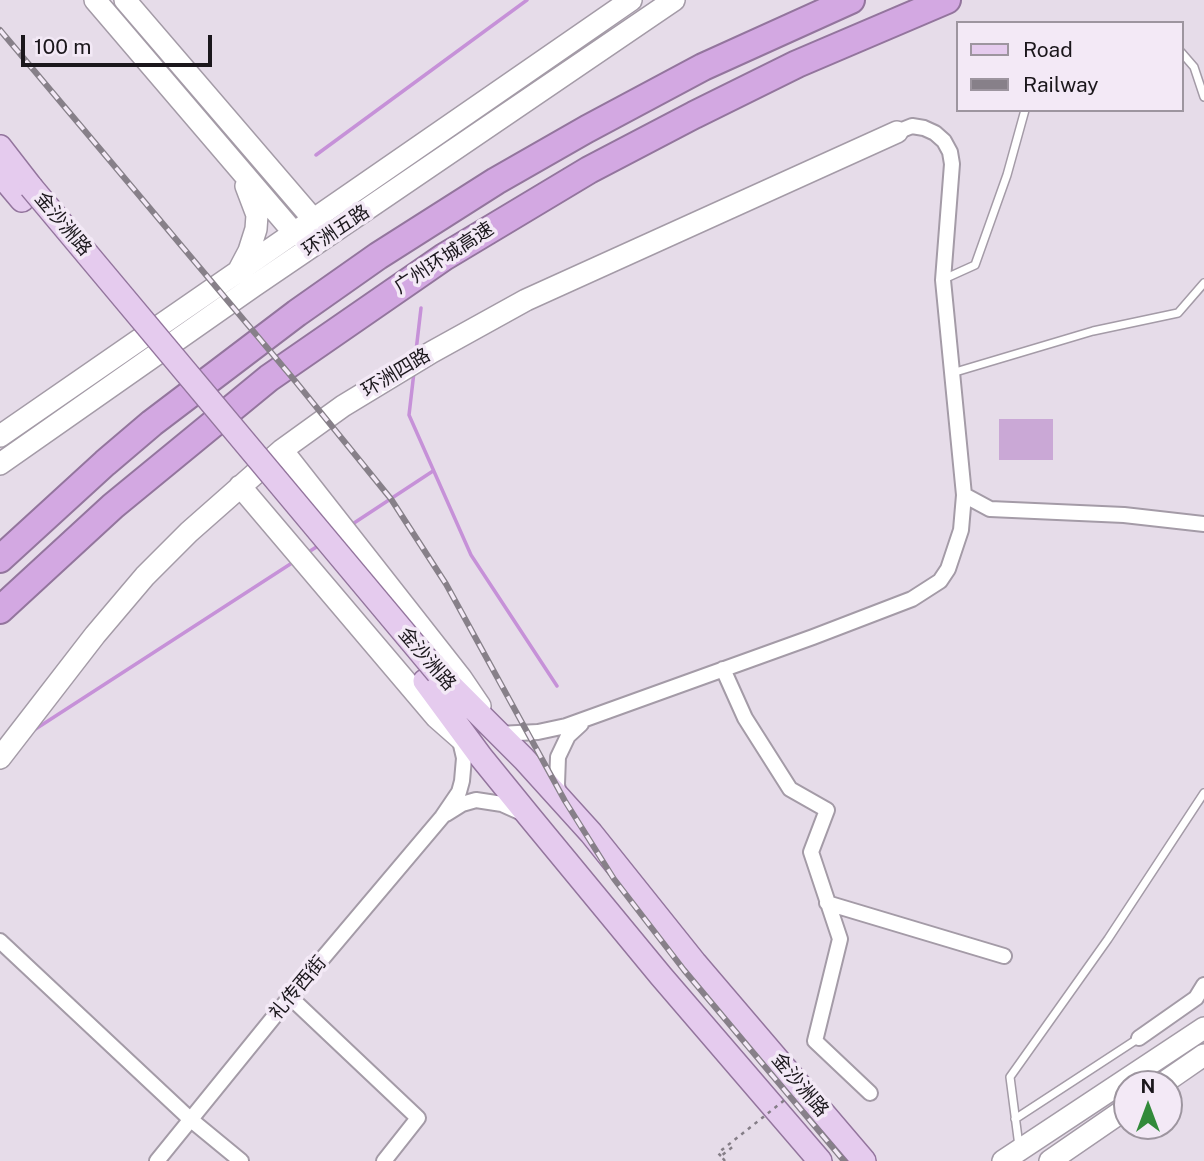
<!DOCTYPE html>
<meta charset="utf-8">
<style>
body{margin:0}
#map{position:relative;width:1204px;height:1161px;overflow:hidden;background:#e6dce9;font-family:"Public Sans",sans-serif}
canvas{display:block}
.legend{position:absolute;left:956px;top:21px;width:228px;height:91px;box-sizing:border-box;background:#f3e9f6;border:2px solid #9d959f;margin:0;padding:9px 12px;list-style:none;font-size:21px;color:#1b171c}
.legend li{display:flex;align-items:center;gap:14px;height:35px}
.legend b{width:35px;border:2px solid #9d959f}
.north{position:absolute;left:1113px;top:1070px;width:70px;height:70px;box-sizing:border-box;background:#f3e9f6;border:2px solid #9d959f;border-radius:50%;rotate:0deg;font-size:19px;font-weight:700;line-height:28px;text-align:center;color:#1b171c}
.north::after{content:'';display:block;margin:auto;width:24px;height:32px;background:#328a3a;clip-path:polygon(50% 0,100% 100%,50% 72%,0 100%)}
.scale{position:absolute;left:21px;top:35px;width:191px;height:32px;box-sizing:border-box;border:4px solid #1b171c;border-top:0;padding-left:9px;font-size:21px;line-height:24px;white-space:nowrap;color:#1b171c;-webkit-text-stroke:5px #f3e9f6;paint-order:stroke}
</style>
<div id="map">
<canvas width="1204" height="1161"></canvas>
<ul class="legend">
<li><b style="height:9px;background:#e5cbee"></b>Road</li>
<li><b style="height:9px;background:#878089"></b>Railway</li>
</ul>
<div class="north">N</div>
<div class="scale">100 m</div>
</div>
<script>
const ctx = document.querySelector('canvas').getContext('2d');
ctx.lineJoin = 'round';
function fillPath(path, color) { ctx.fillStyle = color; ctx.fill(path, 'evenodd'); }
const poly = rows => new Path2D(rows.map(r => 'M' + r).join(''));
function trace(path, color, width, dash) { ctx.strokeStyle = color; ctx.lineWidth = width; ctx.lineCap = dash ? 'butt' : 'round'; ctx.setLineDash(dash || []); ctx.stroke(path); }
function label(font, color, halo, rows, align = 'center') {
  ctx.font = font + ' "Public Sans","Noto Sans SC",sans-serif'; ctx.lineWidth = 7; ctx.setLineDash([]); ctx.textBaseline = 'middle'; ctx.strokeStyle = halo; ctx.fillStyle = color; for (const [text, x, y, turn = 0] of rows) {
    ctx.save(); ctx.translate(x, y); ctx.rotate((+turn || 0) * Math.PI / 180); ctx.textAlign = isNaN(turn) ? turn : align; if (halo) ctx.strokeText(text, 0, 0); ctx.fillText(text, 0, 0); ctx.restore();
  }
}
const green = poly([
 [999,419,1053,419,1053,460,999,460]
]);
const stream = poly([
 [316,155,527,0],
 [416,351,421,308],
 [414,372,409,415,471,555,557,686],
 [351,525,433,471],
 [307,553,321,544],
 [34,730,295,561]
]);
const path = poly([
 [725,1161,721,1156,735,1145]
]);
const lane = poly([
 [1181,52,1194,67,1204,97],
 [944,279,975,265,1007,175,1025,110],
 [952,373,1093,331,1178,313,1204,283],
 [1015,1119,1139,1038],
 [1019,1146,1010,1077,1108,939,1204,793]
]);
const street = poly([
 [964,495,990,509,1124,515,1204,524],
 [723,669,745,718,790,789,827,810,811,852,840,939,815,1041,870,1093],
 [498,734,538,732,566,726,813,637,912,599,940,581,948,569,961,530,964,495,943,280,952,164,950,152,944,141,935,133,924,128,912,126,897,132],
 [559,797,557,784,558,757,568,736,581,724],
 [446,814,462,804,476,800,502,804,522,813],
 [827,903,1004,956],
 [0,941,190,1119,241,1161],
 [290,997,418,1118,384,1161],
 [1139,1038,1196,998,1204,985],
 [157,1161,290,997,442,817,459,792,462,781,464,758,458,732]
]);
const secondary = poly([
 [95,0,295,234,308,238],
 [125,0,314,220,318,233],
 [239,270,249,251,256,229,257,215,246,186],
 [0,436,631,0],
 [282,450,461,678,480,706],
 [0,464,254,286,674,0],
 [240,486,436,717,461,739],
 [0,758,95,635,145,576,189,532,282,450,343,406,432,352,526,300,897,132],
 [1162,1084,1204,1055],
 [1003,1161,1204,1028],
 [1050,1161,1127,1108]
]);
const primary = poly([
 [0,147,31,187],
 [0,174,22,200],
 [438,673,524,759,591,833,695,963,864,1161],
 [425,681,481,757,529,816,661,976,820,1161]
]);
const highway = poly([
 [0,559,105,463,152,423,297,313,378,256,496,181,587,129,703,67,851,0],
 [0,610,113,506,269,378,444,257,589,170,694,115,797,64,947,0]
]);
const rail = poly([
 [0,30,296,382,391,499,446,584,565,801,614,879,684,970,844,1161]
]);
const pathBridge = poly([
 [721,1156,718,1153,811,1079]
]);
const primaryBridge = poly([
 [31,187,438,673]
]);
const streetNames = [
 ["金沙洲路",63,224,50],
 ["环洲五路",336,231,-34],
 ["广州环城高速",444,258,-33],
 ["环洲四路",396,373,-31],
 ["金沙洲路",427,659,49],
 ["礼传西街",298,988,-50],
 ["金沙洲路",800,1085,50]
];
fillPath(green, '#caa8d6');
trace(stream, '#c691d8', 3.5);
trace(lane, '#a49ba7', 10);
trace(street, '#a49ba7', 18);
trace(secondary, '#a49ba7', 24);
trace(primary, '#93759d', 26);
trace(highway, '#93759d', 30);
trace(path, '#857e87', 2.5, [3.5, 5]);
trace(lane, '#fff', 7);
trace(street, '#fff', 14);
trace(secondary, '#fff', 21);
trace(primary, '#e5cbee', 23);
trace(highway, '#d3a8e2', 26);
trace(rail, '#878089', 6);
trace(rail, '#f3e9f6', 3.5, [10]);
trace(primaryBridge, '#93759d', 26, []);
trace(pathBridge, '#857e87', 2.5, [3.5, 5]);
trace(primaryBridge, '#e5cbee', 23);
label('19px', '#1b171c', '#f3e9f6', streetNames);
</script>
